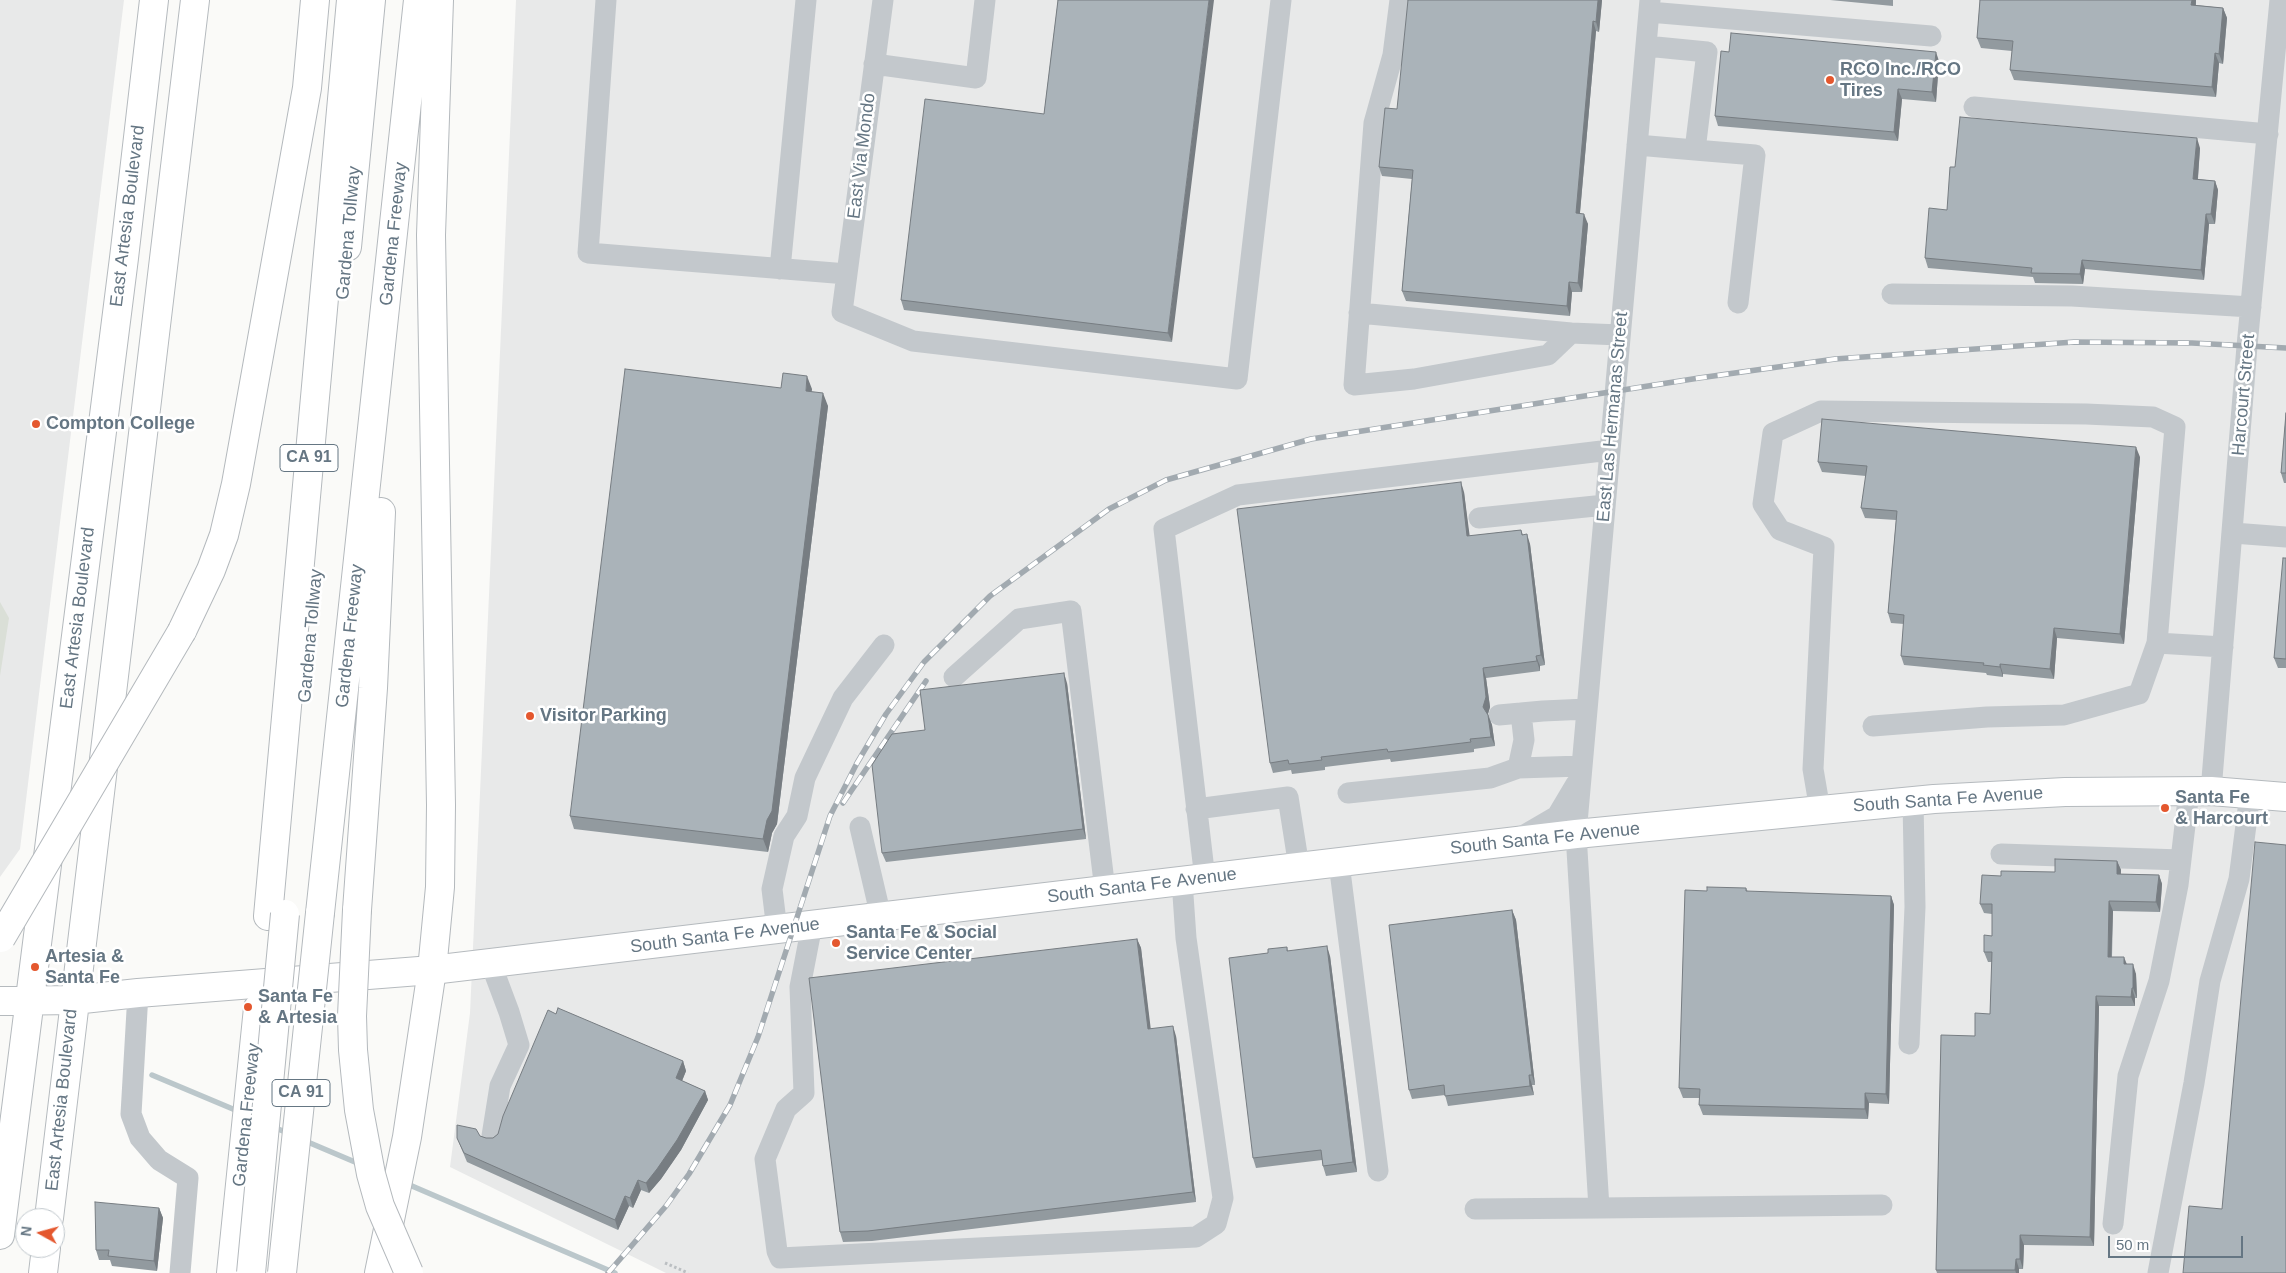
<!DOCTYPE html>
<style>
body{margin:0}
#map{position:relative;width:2286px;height:1273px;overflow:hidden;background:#fafaf8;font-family:Helvetica,sans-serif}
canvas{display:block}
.north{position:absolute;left:15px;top:1208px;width:50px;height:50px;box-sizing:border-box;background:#fff;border:1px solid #c1c8cd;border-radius:50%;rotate:277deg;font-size:14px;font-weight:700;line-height:20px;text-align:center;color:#657683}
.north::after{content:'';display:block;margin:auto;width:18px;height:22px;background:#e4572e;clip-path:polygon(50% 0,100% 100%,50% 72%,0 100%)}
.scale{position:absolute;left:2108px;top:1236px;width:135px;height:22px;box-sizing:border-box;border:2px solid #657683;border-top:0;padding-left:6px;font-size:15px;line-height:18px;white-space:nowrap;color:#657683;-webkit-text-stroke:4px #fff;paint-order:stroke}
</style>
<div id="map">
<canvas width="2286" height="1273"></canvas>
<div class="north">N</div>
<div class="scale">50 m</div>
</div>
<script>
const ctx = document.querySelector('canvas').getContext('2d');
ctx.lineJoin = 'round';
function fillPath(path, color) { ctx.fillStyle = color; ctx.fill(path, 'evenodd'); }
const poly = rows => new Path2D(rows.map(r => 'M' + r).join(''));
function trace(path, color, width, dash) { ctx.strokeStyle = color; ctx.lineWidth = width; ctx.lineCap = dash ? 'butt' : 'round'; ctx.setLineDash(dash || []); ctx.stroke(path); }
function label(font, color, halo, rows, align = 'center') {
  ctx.font = font + ' Helvetica,sans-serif'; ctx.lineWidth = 5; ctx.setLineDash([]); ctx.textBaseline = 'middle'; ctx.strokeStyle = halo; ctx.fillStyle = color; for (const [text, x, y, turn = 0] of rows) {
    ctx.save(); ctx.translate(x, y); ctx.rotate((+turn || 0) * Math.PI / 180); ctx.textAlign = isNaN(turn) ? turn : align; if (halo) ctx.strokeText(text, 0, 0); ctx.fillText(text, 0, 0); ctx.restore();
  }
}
const built = poly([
 [0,0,124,0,20,849,0,877],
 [516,0,2286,0,2286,1273,666,1273,450,1167,470,1013]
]);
const green = poly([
 [0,602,9,618,0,676]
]);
const stream = poly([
 [152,1075,240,1112],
 [271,1126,290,1134],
 [303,1140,362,1165],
 [405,1183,615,1273]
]);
const path = poly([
 [665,1263,688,1273]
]);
const minor = poly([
 [606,0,588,253,847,274],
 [883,0,842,312,913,341,1237,379,1281,0],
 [1400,0,1393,55,1374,123,1354,385,1414,379,1548,355,1571,333,1620,335],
 [1650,0,1576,834,1599,1208,1882,1205],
 [1649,12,1931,36],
 [874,64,976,78,985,0],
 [1974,107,2268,134],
 [1637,145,1695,150,1707,52,1646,46],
 [1695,150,1755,155,1738,303],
 [780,269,806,0],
 [1892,294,2072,296,2251,307],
 [1359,313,1571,333],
 [1479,518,1605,505],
 [2233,533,2286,537],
 [2157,643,2223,647],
 [954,677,1019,619,1071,611,1105,890],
 [1499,715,1543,711,1587,709],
 [1518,768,1582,766],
 [2211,791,2247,346,2280,0],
 [1348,793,1490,778,1518,768,1524,740,1521,713],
 [1196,809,1288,797,1299,867],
 [1820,810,1813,769,1824,547,1780,530,1763,504,1773,433,1821,411,2086,414,2153,417,2175,427,2157,643,2139,694,2064,715,1987,717,1873,726],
 [860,827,881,917],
 [1521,837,1557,816,1576,784],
 [2001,854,2181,860],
 [1339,863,1378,1171],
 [1205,879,1164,529,1238,495,1610,450],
 [812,925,800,987,804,1093,786,1109,765,1159,777,1251,780,1258,1196,1237,1216,1224,1223,1198,1186,938,1182,881],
 [777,930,772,889,784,836,797,816,805,778,843,698,884,645],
 [491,964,509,1012,519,1045,500,1086,492,1136],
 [138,993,131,1114,140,1138,159,1160,188,1178,180,1273],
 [1909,1044,1915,907,1913,801],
 [1475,1209,1599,1208],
 [2113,1224,2128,1076,2159,981,2178,885,2189,791],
 [2158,1273,2194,1083,2210,981,2239,879,2250,794]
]);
const major = poly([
 [0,1001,74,1000,138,993,432,970,1576,834,1934,799,2065,792,2211,791,2286,797],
 [49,1218,195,0],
 [0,1235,124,258,154,0],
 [43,1273,46,1248]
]);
const highway = poly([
 [347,247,371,0],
 [182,631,211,570,224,535,236,484,307,88,315,0],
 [357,910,373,688,381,512],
 [320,913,418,0],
 [268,916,351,0],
 [231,1273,258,1008],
 [379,1273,407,1137,432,970,440,887,441,805,431,235,439,0]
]);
const rail = poly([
 [843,803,926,681],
 [608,1273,666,1206,689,1174,730,1105,758,1037,830,816,857,763,886,714,924,662,990,596,1109,509,1166,480,1311,439,1699,378,1835,359,2074,342,2192,343,2286,348]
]);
const highwayBridge = poly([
 [357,910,352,1016,353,1050,359,1110,371,1174,380,1206,409,1273],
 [1,938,182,631],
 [251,1273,285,914],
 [282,1273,320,913]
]);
const wall = poly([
 [1058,0,1172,342,904,310,901,300,1044,114],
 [1602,0,1599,32,1596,31,1580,213,1588,224,1582,292,1572,292,1570,316,1406,301,1402,291,1412,179,1382,176,1379,167,1397,109],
 [1830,0,1893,0,1893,6],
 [1980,0,2196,0,2196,5,2223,8,2227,18,2223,64,2219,63,2216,97,2014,80,2010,70,2012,51,1981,48,1977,38],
 [1939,61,1936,102,1902,99,1898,141,1718,126,1715,116],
 [2200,148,2198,179,2215,181,2218,190,2215,224,2209,224,2204,280,2085,269,2083,284,2035,283,2033,277,1928,268,1925,258,1947,210,1955,167],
 [781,388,812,389,811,392,828,406,777,824,772,833,768,852,574,829,570,816],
 [2286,413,2286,483,2284,483,2281,473],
 [2140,457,2124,644,2057,638,2054,679,2003,674,2003,677,1987,675,1986,673,1904,665,1901,656,1904,624,1891,623,1888,613,1896,520,1865,518,1861,508,1866,476,1822,472,1818,462],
 [1464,492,1469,536,1521,530,1523,535,1530,544,1545,665,1540,666,1540,671,1486,678,1490,707,1488,714,1492,725,1495,746,1474,749,1474,752,1391,762,1390,759,1325,767,1325,770,1292,774,1291,770,1273,773,1270,763],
 [2286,558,2286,668,2278,668,2274,658],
 [1067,683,1086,839,886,862,882,853,925,730],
 [2117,861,2121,870,2121,874,2159,875,2162,884,2160,912,2113,911,2112,957,2127,964,2136,974,2137,998,2135,998,2135,1006,2099,1006,2094,1246,2024,1245,2023,1269,2019,1269,2019,1273,1937,1273,1936,1270,1975,1036,1990,1014,1992,962,1988,962,1984,952,1992,936,1992,914,1984,913,1980,904,2001,876,2055,872],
 [1746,888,1748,892,1891,896,1894,905,1889,1104,1869,1103,1868,1119,1703,1115,1699,1105,1700,1098,1683,1098,1679,1088,1707,891],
 [1512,910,1516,920,1535,1085,1532,1085,1534,1095,1448,1106,1445,1095,1412,1099,1409,1090],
 [1137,939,1141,948,1150,1029,1176,1036,1196,1202,872,1241,843,1242,840,1232],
 [1287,947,1288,951,1330,956,1357,1172,1326,1176,1323,1166,1322,1160,1256,1168,1253,1158,1268,953],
 [683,1061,686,1071,682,1081,705,1091,708,1100,681,1150,661,1179,649,1193,641,1190,633,1208,629,1206,618,1230,467,1162,457,1138,480,1136,486,1138,493,1138,498,1134],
 [159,1208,163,1218,157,1271,112,1266,110,1260,99,1260,96,1250]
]);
const shadedWall = poly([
 [1209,0,1214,0,1172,342,1168,333],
 [1598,0,1602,0,1599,32,1596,22],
 [2192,0,2196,0,2195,15,2191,5],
 [2223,8,2227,18,2223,64,2219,54],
 [1593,21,1596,31,1579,223,1576,213],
 [1936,52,1939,61,1936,102,1932,92],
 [2215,53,2219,63,2216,97,2212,87],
 [1898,89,1902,99,1898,141,1894,132],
 [2197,138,2200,148,2197,189,2193,179],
 [2215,181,2218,190,2215,224,2211,214],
 [1584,214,1588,224,1582,292,1578,283],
 [2206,214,2209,224,2204,280,2201,270],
 [2082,260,2085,269,2083,284,2080,274],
 [1569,282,1572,292,1570,316,1567,306],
 [807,376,812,389,810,404,806,391],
 [823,393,828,406,777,824,772,833,768,852,763,839],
 [2136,447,2140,457,2124,644,2120,634],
 [1461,482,1464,492,1471,546,1467,536],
 [1527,534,1530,544,1545,665,1541,655],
 [2054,628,2057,638,2054,679,2050,669],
 [1536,656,1540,666,1540,671,1537,661],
 [2000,664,2003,674,2003,677,2000,667],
 [1483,668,1486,678,1490,707,1487,717,1483,707],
 [1064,673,1067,683,1086,839,1083,829],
 [1488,715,1492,725,1495,746,1491,737],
 [2117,861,2121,870,2120,884,2117,874],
 [2159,875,2162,884,2160,912,2156,902],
 [1891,896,1894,905,1889,1104,1886,1094],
 [2109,901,2113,911,2111,966,2108,957],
 [1512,910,1516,920,1535,1085,1532,1075],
 [1137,939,1141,948,1152,1039,1148,1029],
 [1327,946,1330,956,1357,1172,1353,1162],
 [2124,957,2128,967,2124,964],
 [2133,964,2136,974,2137,998,2133,988],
 [2132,988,2135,998,2135,1006,2131,997],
 [2096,996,2099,1006,2094,1246,2090,1237],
 [1173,1026,1176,1036,1196,1202,1193,1192],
 [683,1061,686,1071,679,1088,676,1078],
 [1529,1075,1532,1085,1534,1095,1530,1086],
 [705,1091,708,1100,681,1150,661,1179,649,1193,646,1183],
 [1865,1093,1869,1103,1868,1119,1865,1109],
 [638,1180,641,1190,633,1208,630,1198],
 [625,1196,629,1206,618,1230,615,1220],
 [159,1208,163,1218,157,1271,154,1261],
 [2020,1235,2024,1245,2023,1269,2020,1259],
 [2016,1259,2019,1269,2019,1273,2016,1273,2015,1270]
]);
const building = poly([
 [1058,0,1209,0,1168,333,901,300,925,99,1044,114,1058,0],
 [1408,0,1598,0,1596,22,1593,21,1576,213,1584,214,1578,283,1569,282,1567,306,1402,291,1413,170,1379,167,1385,108,1397,109,1408,0],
 [1980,0,2192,0,2191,5,2223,8,2219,54,2215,53,2212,87,2010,70,2013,41,1977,38,1980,0],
 [1731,33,1936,52,1932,92,1898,89,1894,132,1715,116,1721,51,1729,52,1731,33],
 [1960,117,2197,138,2193,179,2215,181,2211,214,2206,214,2201,270,2082,260,2080,274,2031,273,2032,268,1925,258,1929,208,1947,210,1950,167,1955,167,1960,117],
 [625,369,781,388,783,373,807,376,806,391,823,393,772,811,767,820,763,839,570,816,625,369],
 [2286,413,2286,473,2281,473,2286,413],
 [1822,419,2136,447,2120,634,2054,628,2050,669,2000,664,2000,667,1983,665,1984,663,1901,656,1904,615,1888,613,1897,511,1861,508,1867,466,1818,462,1822,419],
 [1461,482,1467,536,1521,530,1522,535,1527,534,1541,655,1536,656,1537,661,1483,668,1486,697,1483,707,1488,715,1491,737,1470,739,1471,742,1388,752,1387,749,1321,757,1322,760,1289,764,1288,760,1270,763,1237,509,1461,482],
 [2283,558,2286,558,2286,659,2274,658,2283,558],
 [1064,673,1083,829,882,853,872,765,892,734,925,730,920,690,1064,673],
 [2255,842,2286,845,2286,1273,2183,1273,2189,1206,2222,1209,2255,842],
 [2055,859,2117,861,2117,874,2159,875,2156,902,2109,901,2108,957,2124,957,2124,964,2133,964,2133,988,2132,988,2131,997,2096,996,2090,1237,2020,1235,2020,1259,2016,1259,2015,1270,1936,1270,1941,1035,1975,1036,1975,1013,1990,1014,1992,952,1984,952,1984,935,1992,936,1992,904,1980,904,1982,875,2001,876,2001,871,2055,872,2055,859],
 [1707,887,1746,888,1746,891,1891,896,1886,1094,1865,1093,1865,1109,1699,1105,1700,1089,1679,1088,1685,890,1707,891,1707,887],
 [1512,910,1532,1075,1529,1075,1530,1086,1445,1096,1444,1085,1409,1090,1389,925,1512,910],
 [1137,939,1148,1029,1173,1026,1193,1192,868,1231,840,1232,809,978,1137,939],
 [1327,946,1353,1162,1323,1166,1321,1150,1253,1158,1229,958,1268,953,1268,949,1287,947,1287,951,1327,946],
 [558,1008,683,1061,676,1078,705,1091,677,1140,657,1169,646,1183,638,1180,630,1198,625,1196,615,1220,464,1153,457,1138,457,1125,476,1129,480,1136,486,1138,493,1138,498,1134,503,1116,548,1010,556,1014,558,1008],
 [95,1202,159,1208,154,1261,108,1256,109,1250,96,1250,95,1202]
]);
const markers = [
 [1830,80,5,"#e4572e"],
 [36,424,5,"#e4572e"],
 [530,716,5,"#e4572e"],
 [2165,808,5,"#e4572e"],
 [836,943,5,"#e4572e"],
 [35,967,5,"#e4572e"],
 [248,1007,5,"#e4572e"]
];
const shields = [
 [309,458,58],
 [301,1093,58]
];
const shieldNames = [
 ["CA 91",309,458],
 ["CA 91",301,1093]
];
const poiNames = [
 ["RCO Inc./RCO",1840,70],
 ["Tires",1840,91],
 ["Compton College",46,424],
 ["Visitor Parking",540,716],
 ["Santa Fe",2175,798],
 ["& Harcourt",2175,819],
 ["Santa Fe & Social",846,933],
 ["Service Center",846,954],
 ["Artesia &",45,957],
 ["Santa Fe",45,978],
 ["Santa Fe",258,997],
 ["& Artesia",258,1018]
];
const streetNames = [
 ["East Via Mondo",862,156,-83],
 ["East Artesia Boulevard",128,216,-83],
 ["Gardena Tollway",349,233,-85],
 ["Gardena Freeway",394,234,-84],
 ["Harcourt Street",2244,395,-85],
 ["East Las Hermanas Street",1613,417,-85],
 ["East Artesia Boulevard",78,618,-83],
 ["Gardena Tollway",311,636,-85],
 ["Gardena Freeway",350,636,-84],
 ["South Santa Fe Avenue",1948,800,-4],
 ["South Santa Fe Avenue",1545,839,-6],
 ["South Santa Fe Avenue",1142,886,-7],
 ["South Santa Fe Avenue",725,936,-7],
 ["East Artesia Boulevard",62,1100,-84],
 ["Gardena Freeway",247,1115,-84]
];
fillPath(built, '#e8e9e9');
fillPath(green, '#dadfd7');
trace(stream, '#bbc7cb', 5.5);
trace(major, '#b5babe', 30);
trace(highway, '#b4b9bd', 30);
trace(path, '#bbbfc2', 3, [2.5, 2.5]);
trace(minor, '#c3c8cc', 21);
trace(major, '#fff', 28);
trace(highway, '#fff', 28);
trace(rail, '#a2aab0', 5.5);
trace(rail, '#fff', 4, [11]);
trace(highwayBridge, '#b4b9bd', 30, []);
trace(highwayBridge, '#fff', 28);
fillPath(wall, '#929a9f');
fillPath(shadedWall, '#777d82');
fillPath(building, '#aab3b9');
trace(building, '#777d82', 1);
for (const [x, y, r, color] of markers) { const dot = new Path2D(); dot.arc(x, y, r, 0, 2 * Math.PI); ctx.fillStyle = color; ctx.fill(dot); trace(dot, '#fff', 2); }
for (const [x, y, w] of shields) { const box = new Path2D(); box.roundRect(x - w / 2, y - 13.5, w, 27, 4); ctx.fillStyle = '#fff'; ctx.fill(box); trace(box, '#657683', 1); }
label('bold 16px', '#657683', null, shieldNames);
label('bold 18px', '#657683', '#fff', poiNames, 'left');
label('18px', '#657683', '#fff', streetNames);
</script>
